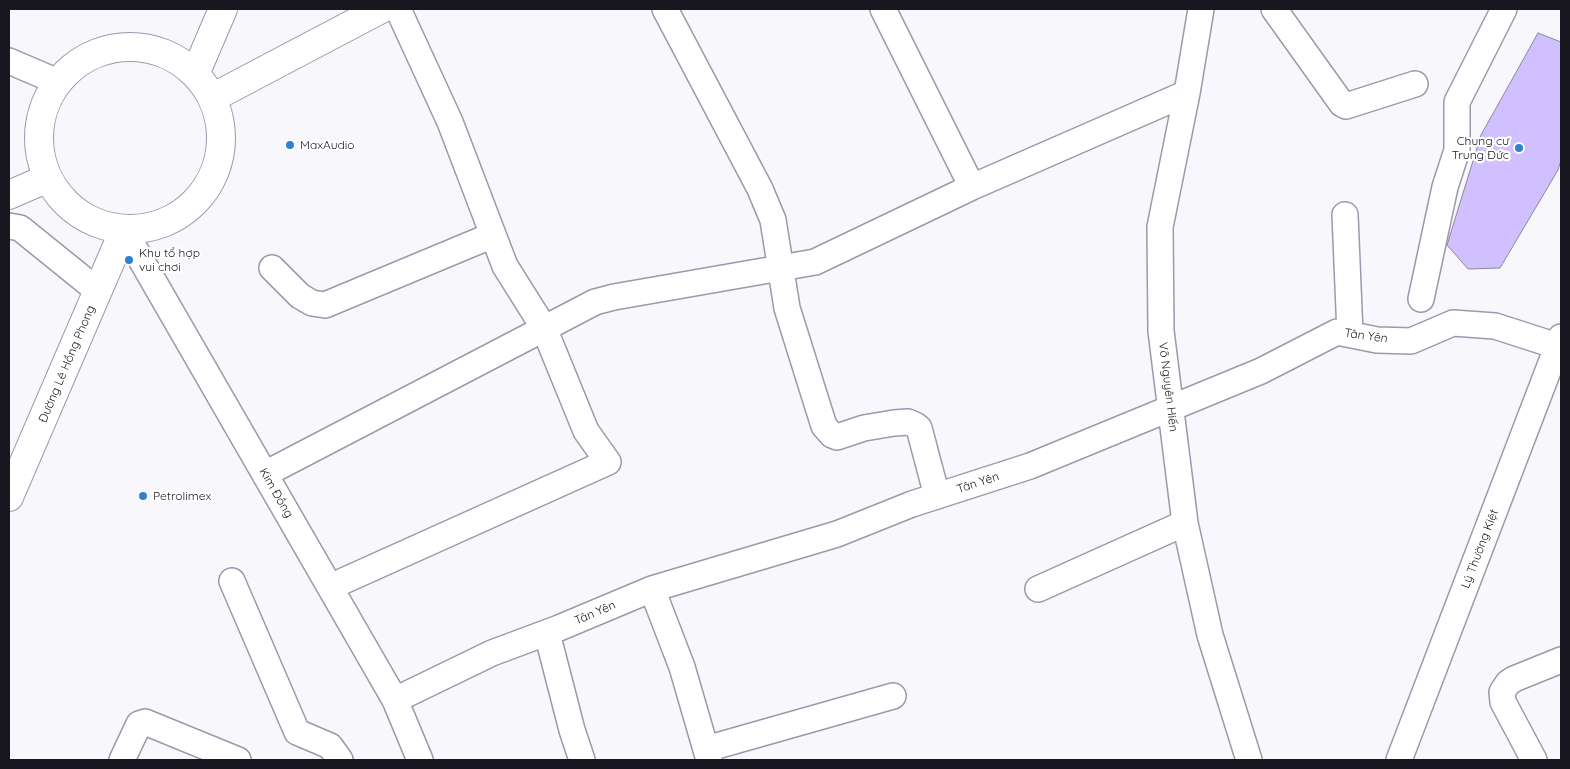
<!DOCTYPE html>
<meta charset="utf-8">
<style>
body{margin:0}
#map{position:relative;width:1570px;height:769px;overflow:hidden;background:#f8f7fc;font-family:Quicksand,sans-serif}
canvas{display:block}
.frame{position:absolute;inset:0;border:10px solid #18161e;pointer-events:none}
</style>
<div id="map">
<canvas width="1570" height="769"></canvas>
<div class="frame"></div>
</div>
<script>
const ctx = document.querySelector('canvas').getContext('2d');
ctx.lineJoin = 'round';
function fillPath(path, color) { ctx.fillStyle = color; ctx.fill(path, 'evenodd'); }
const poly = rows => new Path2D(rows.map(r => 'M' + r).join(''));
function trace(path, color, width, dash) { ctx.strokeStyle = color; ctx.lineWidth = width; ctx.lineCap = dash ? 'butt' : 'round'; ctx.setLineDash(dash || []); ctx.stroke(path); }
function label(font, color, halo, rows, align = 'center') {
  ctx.font = font + ' Quicksand,sans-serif'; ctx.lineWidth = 4.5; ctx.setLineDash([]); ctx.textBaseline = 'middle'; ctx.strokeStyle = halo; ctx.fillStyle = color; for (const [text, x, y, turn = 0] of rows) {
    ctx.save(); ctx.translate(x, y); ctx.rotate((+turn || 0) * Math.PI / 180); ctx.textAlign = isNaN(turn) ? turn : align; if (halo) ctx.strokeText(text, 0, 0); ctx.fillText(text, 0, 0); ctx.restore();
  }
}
const building = poly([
 [1538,33,1561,42,1561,160,1558,170,1500,268,1468,269,1447,245,1481,135,1538,33]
]);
const minor = poly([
 [665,9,760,189,773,220,787,308,824,426,832,435,837,437,864,428,894,423,908,422,915,425,919,428,937,496],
 [883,9,972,187],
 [1201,9,1187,93,1160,227,1161,331,1185,523,1210,635,1249,760],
 [1274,9,1342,104,1346,106,1415,84],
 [9,61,58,82],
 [1345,215,1350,334],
 [9,226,20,228,98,291],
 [124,230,395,700,420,760],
 [272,268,300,296,312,303,325,305,493,235],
 [1421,299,1445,187,1457,150,1457,102,1504,9],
 [265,474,595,302,614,297,815,262,972,187,1187,93],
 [232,581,297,732,330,746,340,760],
 [330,587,608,462,586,431,544,328,505,266,450,122,398,9],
 [652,589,682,667,709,760],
 [1038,589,1185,523],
 [547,633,572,730,582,760],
 [395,700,492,653,559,628,652,589,837,534,912,504,1030,466,1261,371,1337,332,1377,340,1411,341,1453,323,1495,326,1557,346,1561,349],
 [706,749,893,696],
 [122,760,139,724,145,722,238,760],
 [1399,760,1561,337],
 [1534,760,1503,702,1502,692,1508,683,1514,679,1561,660]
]);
const major = poly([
 '39 138a91 91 0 1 1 182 0a91 91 0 1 1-182 0Z',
 [196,72,223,9],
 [212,98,381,9],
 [9,195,48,178],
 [9,497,124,230]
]);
const markers = [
 [290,145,5,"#2f80d0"],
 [1519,148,5,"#2f80d0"],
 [129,260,5,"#2f80d0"],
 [143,496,5,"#2f80d0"]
];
const poiNames = [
 ["Chung cư",1509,141,"right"],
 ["Trung Đức",1509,155,"right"],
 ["MaxAudio",300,145],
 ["Khu tổ hợp",139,253],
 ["vui chơi",139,267],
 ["Petrolimex",153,496]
];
const streetNames = [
 ["Tân Yên",1366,336,8],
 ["Đường Lê Hồng Phong",67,364,-67],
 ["Võ Nguyên Hiến",1168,387,83],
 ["Tân Yên",978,483,-18],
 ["Kim Đồng",276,493,60],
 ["Lý Thường Kiệt",1480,549,-69],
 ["Tân Yên",595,613,-23]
];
fillPath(building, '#d1c0ff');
trace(building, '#8b869b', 1);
trace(minor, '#9d98ad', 28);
trace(major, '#9d98ad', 30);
trace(minor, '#fff', 25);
trace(major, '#fff', 28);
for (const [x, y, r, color] of markers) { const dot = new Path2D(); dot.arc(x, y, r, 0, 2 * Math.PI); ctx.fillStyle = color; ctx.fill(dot); trace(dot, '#fff', 2); }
label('12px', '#18161e', '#fff', poiNames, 'left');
label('12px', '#18161e', '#fff', streetNames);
</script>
